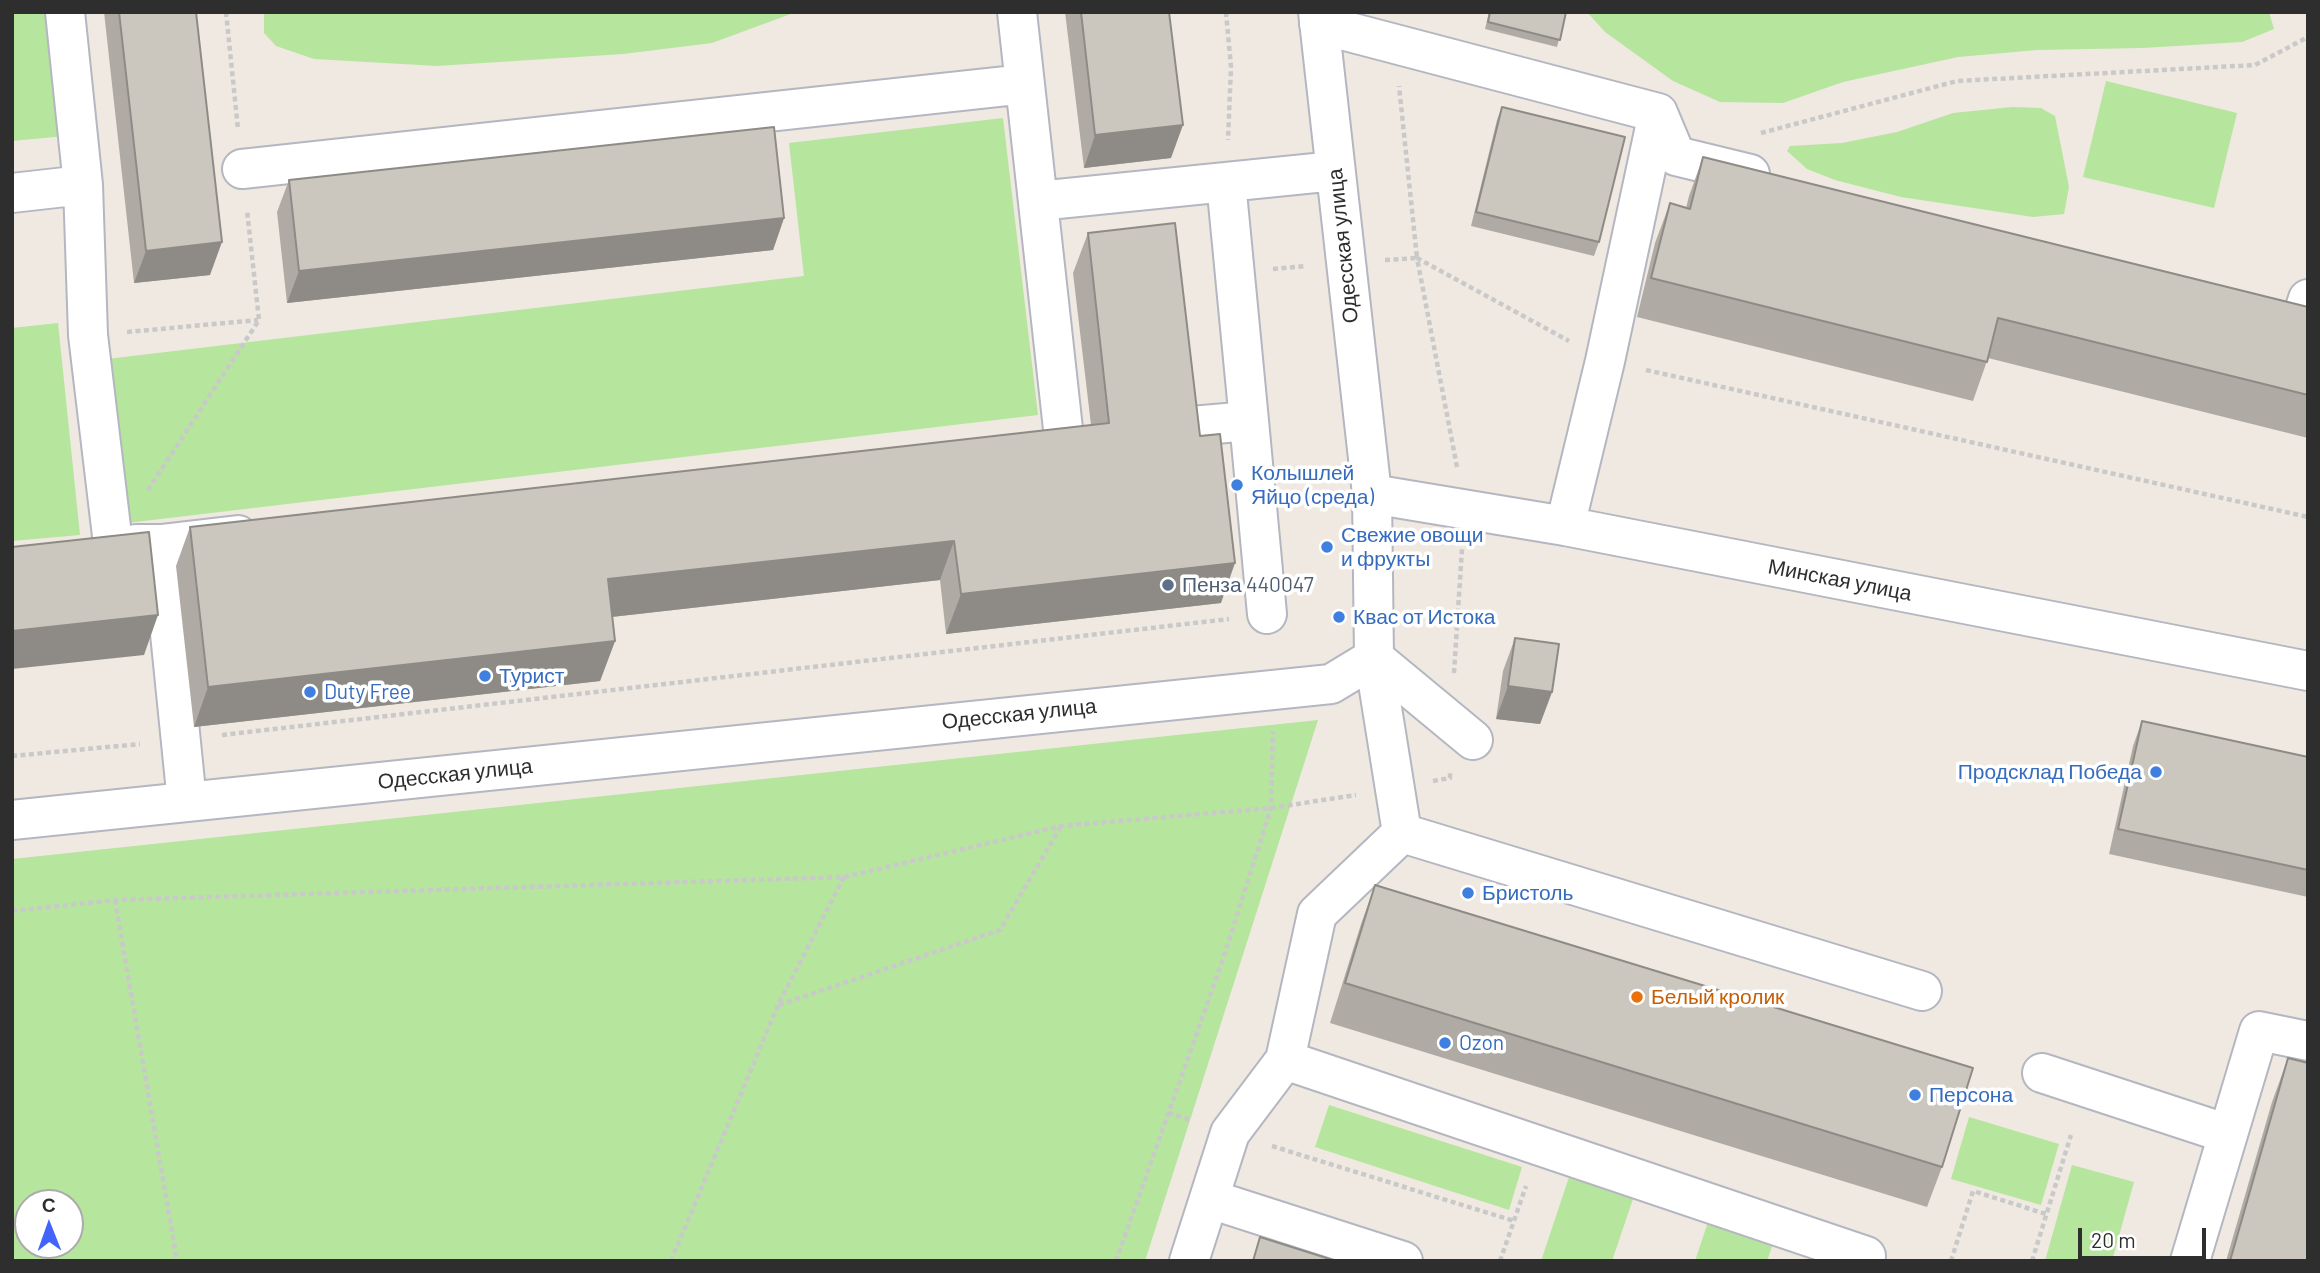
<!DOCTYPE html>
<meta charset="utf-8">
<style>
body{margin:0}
#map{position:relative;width:2320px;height:1273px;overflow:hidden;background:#efe9e1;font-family:Barlow,sans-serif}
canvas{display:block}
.frame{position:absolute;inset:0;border:14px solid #2e2e2e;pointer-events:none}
.north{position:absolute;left:14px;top:1189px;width:70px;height:70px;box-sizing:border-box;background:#fff;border:2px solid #ababab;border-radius:50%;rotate:359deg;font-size:19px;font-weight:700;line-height:28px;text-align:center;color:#2e2e2e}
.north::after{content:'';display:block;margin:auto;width:24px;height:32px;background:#4264fb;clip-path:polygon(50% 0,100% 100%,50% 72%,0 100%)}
.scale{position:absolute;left:2078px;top:1228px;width:128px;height:32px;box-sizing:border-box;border:4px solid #2e2e2e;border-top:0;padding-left:9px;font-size:21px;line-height:24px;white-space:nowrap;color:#2e2e2e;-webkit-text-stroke:5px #fff;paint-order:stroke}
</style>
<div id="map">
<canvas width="2320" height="1273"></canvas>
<div class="frame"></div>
<div class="north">С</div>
<div class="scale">20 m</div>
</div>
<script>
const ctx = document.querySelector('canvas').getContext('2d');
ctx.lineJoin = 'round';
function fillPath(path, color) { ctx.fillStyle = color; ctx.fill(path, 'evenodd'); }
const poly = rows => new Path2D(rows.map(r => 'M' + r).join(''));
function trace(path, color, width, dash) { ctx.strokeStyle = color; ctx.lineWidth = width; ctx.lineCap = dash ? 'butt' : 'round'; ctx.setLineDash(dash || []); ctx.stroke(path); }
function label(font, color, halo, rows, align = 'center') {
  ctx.font = font + ' Barlow,sans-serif'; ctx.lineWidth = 7; ctx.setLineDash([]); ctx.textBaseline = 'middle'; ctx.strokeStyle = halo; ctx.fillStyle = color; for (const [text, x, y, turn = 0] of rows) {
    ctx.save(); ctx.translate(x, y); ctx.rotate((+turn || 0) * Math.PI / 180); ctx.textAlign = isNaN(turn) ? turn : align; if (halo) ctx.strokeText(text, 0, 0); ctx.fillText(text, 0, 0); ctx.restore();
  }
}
const green = poly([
 [12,12,54,12,65,136,12,141],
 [264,12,796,12,712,43,623,54,437,66,314,59,276,46,264,33],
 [1587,12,2269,12,2274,29,2242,42,2143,48,2037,50,1958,57,1843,82,1783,103,1720,102,1673,81,1605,32],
 [2106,81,2237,113,2214,208,2083,177],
 [2012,107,2041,108,2055,116,2069,187,2064,214,2033,217,1901,197,1835,180,1807,169,1787,151,1790,146,1842,143,1897,132,1953,113],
 [1003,118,1038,415,127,523,107,359,804,276,789,143],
 [58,323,80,535,12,541,12,328],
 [1318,720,1145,1261,12,1261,12,859],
 [28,1203,70,1203,70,1245,28,1245],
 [1329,1105,1522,1167,1509,1210,1315,1147],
 [1969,1117,2059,1144,2041,1205,1951,1179],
 [2072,1165,2134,1182,2112,1261,2045,1261],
 [1570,1174,1634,1196,1612,1261,1541,1261],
 [1708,1222,1773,1244,1767,1261,1695,1261]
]);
const path = poly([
 [226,12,238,129],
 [1226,12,1231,67,1228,140],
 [1761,133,1957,81,2255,65,2308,37],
 [1385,260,1417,258,1399,86],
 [1273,269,1306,266],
 [127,332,258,320],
 [1646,370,2308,517],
 [1457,467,1417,258,1569,341],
 [148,490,259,320,247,210],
 [1454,673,1462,549],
 [222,735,1229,619],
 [12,756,140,744],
 [1433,781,1450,778,1450,772],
 [115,900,177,1261],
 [12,911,115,900,844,877,1061,826,1271,808,1356,795],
 [779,1005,1000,930,1061,826],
 [1168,1113,1191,1120],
 [1272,1146,1514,1221],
 [671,1261,778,1005,844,877],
 [1116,1261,1223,959,1271,808,1273,731],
 [1500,1261,1526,1186],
 [1951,1261,1973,1191,2046,1214],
 [2032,1261,2071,1135]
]);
const minor = poly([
 [1017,12,1064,438],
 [1319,24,1658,113,1676,156,1750,174],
 [242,169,1025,84],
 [1226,182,1249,421],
 [83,185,88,335,113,544],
 [12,193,83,185,65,12],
 [1038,201,1335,171],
 [2305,308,2308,299],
 [1180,427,1249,421,1267,614],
 [1372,494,1565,526,2308,671],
 [1565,526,1605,361,1658,113],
 [136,544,161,544,187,802],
 [161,544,238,535],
 [1473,740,1374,658,1402,833,1317,914,1285,1060,1866,1256,1864,1261],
 [12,820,1331,684,1374,658,1372,494,1318,12],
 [1402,833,1922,991],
 [2042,1073,2228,1134],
 [1210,1199,1403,1261],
 [1189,1261,1230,1133,1285,1060],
 [2190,1261,2259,1031,2308,1041]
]);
const wall = poly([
 [104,12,196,12,210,275,134,283],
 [1065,12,1169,12,1171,158,1084,168],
 [1489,12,1566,12,1557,47,1485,29],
 [1502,107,1599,242,1594,256,1471,226,1497,120],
 [1703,157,2308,307,2308,438,1988,358,1973,401,1637,317,1655,243,1670,203,1686,208,1689,196],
 [289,180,784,218,773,250,287,303,277,212],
 [1088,233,1200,436,1221,603,946,634,940,580,612,617,615,641,600,681,194,727,176,566,190,527,1091,425,1073,273],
 [1515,638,1552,692,1540,724,1496,719,1503,671],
 [2142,721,2308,757,2308,897,2109,854,2133,746],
 [1375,885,1942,1167,1927,1207,1330,1023,1361,924],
 [2288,1058,2308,1261,2226,1261,2272,1102]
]);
const shadedWall = poly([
 [1183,125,1171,158,1084,168,1095,135],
 [784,218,773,250,287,303,299,271],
 [222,242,210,275,134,283,146,251],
 [954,541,940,580,593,619,608,579],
 [1235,563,1221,603,946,634,961,594],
 [158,615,144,655,12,669,12,631],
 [615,641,600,681,194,727,208,687],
 [1508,686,1552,692,1540,724,1496,719]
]);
const building = poly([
 [119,12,196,12,222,242,146,251,119,12],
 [1081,12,1169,12,1183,125,1095,135,1081,12],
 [1490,12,1566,12,1560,40,1488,22,1490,12],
 [1502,107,1625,137,1599,242,1476,212,1502,107],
 [774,127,784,218,299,271,289,180,774,127],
 [1703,157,2308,307,2308,395,1998,318,1987,362,1651,278,1670,203,1690,209,1703,157],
 [1175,223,1200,436,1220,434,1235,563,961,594,954,541,608,579,615,641,208,687,190,527,1109,423,1088,233,1175,223],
 [149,532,158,615,12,631,12,547,149,532],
 [1515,638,1559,644,1552,692,1508,686,1515,638],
 [2142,721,2308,757,2308,870,2118,829,2142,721],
 [1375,885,1973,1068,1942,1167,1345,983,1375,885],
 [2288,1058,2308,1063,2308,1261,2230,1261,2288,1058],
 [1260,1237,1336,1261,1253,1261,1260,1237]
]);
const markers = [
 [1237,485,7,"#3f7fe0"],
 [1327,547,7,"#3f7fe0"],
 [1168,585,7,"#5c6f8a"],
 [1339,617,7,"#3f7fe0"],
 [485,676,7,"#3f7fe0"],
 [310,692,7,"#3f7fe0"],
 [2156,772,7,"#3f7fe0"],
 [1468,893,7,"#3f7fe0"],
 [1637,997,7,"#e8710a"],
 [1445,1043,7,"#3f7fe0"],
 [1915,1095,7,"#3f7fe0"]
];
const streetNames = [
 ["Одесская улица",1343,246,-96],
 ["Минская улица",1840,580,11],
 ["Одесская улица",1019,714,-6],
 ["Одесская улица",455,774,-6]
];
const shopNames = [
 ["Колышлей",1251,473],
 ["Яйцо (среда)",1251,497],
 ["Свежие овощи",1341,535],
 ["и фрукты",1341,559],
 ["Квас от Истока",1353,617],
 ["Турист",499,676],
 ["Duty Free",324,692],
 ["Продсклад Победа",2142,772,"right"],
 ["Бристоль",1482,893],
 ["Ozon",1459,1043],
 ["Персона",1929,1095]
];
const serviceNames = [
 ["Пенза 440047",1182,585]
];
const foodNames = [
 ["Белый кролик",1651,997]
];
fillPath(green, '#b6e59e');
trace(minor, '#b4b7c1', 42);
trace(path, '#c9c9c9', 4.5, [5, 3.5]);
trace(minor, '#fff', 38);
fillPath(wall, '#afaba4');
fillPath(shadedWall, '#8e8b86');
fillPath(building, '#cbc7bf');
trace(building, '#8e8b86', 2);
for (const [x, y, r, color] of markers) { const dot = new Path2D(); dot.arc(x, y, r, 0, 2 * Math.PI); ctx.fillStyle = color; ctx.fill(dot); trace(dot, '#fff', 2.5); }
label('21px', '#2e2e2e', '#fff', streetNames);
label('21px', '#366cbe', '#fff', shopNames, 'left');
label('21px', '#4e5e75', '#fff', serviceNames, 'left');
label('21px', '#c56008', '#fff', foodNames, 'left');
</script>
